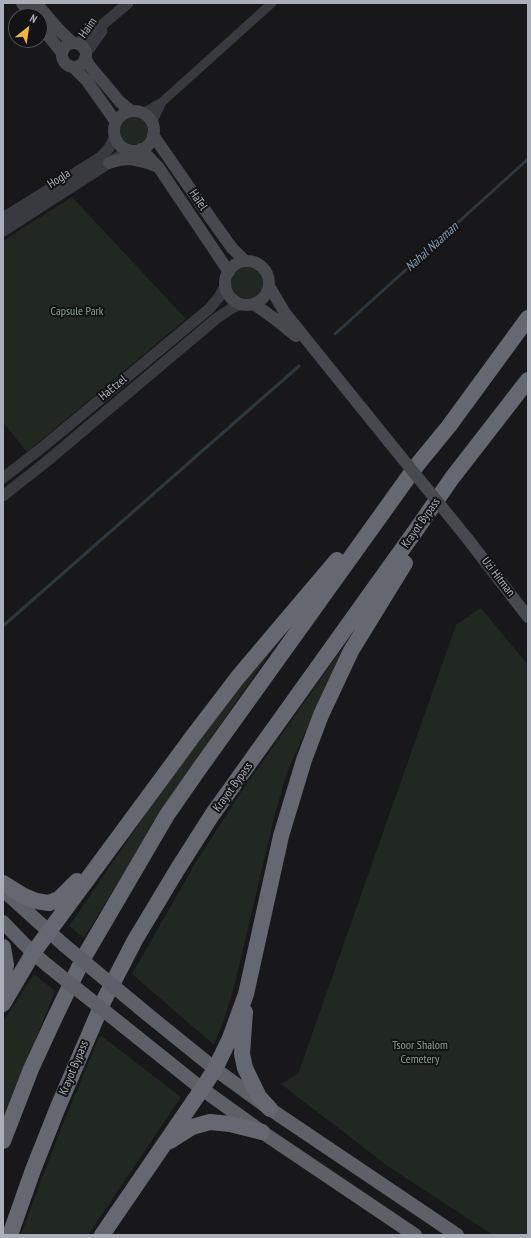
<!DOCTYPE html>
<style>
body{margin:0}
#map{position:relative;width:531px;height:1238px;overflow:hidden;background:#18181a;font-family:"PT Sans Narrow",sans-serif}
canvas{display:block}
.frame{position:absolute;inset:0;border:4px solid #abafb9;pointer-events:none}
.north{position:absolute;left:8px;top:8px;width:40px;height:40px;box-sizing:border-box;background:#131315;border:1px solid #505157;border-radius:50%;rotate:30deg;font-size:11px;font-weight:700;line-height:16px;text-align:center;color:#abafb9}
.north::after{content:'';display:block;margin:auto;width:14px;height:18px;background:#ebb53f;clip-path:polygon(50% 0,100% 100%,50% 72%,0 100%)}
</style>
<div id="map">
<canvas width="531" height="1238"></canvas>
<div class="frame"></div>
<div class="north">N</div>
</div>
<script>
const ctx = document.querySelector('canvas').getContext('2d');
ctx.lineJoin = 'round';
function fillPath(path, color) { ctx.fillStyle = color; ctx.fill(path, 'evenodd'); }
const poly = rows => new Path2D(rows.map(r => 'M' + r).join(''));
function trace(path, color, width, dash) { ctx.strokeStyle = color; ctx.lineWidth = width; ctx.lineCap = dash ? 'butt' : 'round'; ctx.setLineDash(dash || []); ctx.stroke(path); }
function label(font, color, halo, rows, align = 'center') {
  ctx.font = font + ' "PT Sans Narrow",sans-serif'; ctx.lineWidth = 4; ctx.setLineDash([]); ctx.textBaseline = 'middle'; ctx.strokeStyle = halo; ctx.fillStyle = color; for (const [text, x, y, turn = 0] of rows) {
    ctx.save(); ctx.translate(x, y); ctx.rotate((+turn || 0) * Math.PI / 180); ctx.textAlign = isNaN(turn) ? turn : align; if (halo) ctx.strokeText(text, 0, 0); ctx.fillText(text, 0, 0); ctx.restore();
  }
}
const green = poly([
 '120 131a14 14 0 1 1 28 0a14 14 0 1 1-28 0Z',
 [72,197,186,319,27,452,3,422,3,241],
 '231 283a16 16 0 1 1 32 0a16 16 0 1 1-32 0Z',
 [481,608,528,665,528,1235,493,1235,389,1167,281,1084,298,1074,456,625],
 [358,626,327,684,287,772,274,818,235,983,225,1017,214,1045,132,974,196,862,239,795],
 [274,647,177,787,84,938,69,926,160,793,242,683],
 [34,974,55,991,3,1122,3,1022],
 [100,1035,181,1097,88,1235,21,1235,38,1188,65,1119]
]);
const stream = poly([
 [335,334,528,159],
 [3,626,299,366]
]);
const minor = poly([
 [143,113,162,102,272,3],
 [152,123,162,102]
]);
const tertiary = poly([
 [77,43,88,37,128,3],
 [86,53,102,31],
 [3,218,101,157,109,148,115,137],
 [3,231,129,150],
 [3,478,44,446,209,309,219,297,226,284],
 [3,496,46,462,217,318,232,308,241,304]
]);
const secondary = poly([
 [22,3,32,16],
 [36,3,60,31,73,43],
 [40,25,62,53],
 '62 55a12 12 0 1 1 24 0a12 12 0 1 1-24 0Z',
 [85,58,89,65,120,102,131,111],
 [73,67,87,81,116,122],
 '114 131a20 20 0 1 1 40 0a20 20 0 1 1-40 0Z',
 [153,135,214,223,232,248,245,261],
 [141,149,159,168,229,272],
 [109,163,119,160,130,159,148,163,158,167],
 '225 283a22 22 0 1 1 44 0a22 22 0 1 1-44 0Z',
 [269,286,285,313,389,442],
 [254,304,275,319,296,336],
 [467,538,528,617]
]);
const trunk = poly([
 [3,890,64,945],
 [3,922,33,953,47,965],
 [147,1014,215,1069,270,1109,457,1235],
 [137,1037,202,1089,262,1132,415,1235]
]);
const motorway = poly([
 [3,883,24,896,36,901,49,903,59,899,77,881],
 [3,947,6,965,3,984],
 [3,1004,33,953,193,736,238,677,337,560],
 [245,1012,242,1054,245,1068,259,1097,270,1109],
 [3,1141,31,1069,56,1015,84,957,167,815,199,769,417,465,449,426,528,318],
 [170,1141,192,1127,210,1122,230,1124,262,1132],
 [10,1235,33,1170,58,1107,104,1000,135,940,177,870,212,815,416,530,452,478,528,380],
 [102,1235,202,1089,215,1069,230,1038,246,994,281,836,304,760,321,715,351,651,405,563]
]);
const secondaryBridge = poly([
 [389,442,467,538]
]);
const trunkBridge = poly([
 [64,945,147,1014],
 [47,965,137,1037]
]);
const streetNames = [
 ["Haim",88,28,-54],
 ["Hogla",59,179,-33],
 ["HaTel",198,200,56],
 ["HaEtzel",113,388,-40],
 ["Krayot Bypass",421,523,-55],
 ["Uzi Hitman",498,577,52],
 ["Krayot Bypass",233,787,-54],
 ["Krayot Bypass",74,1068,-67]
];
const parkNames = [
 ["Capsule Park",77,312],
 ["Tsoor Shalom",420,1046],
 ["Cemetery",420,1060]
];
const waterNames = [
 ["Nahal Naaman",432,247,-42]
];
fillPath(green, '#202821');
trace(stream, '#2e363e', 3);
trace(minor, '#393a3f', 9);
trace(tertiary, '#393a3f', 11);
trace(secondary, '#47494f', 12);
trace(trunk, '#5d6067', 14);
trace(motorway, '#656870', 16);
trace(secondaryBridge, '#47494f', 12);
trace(trunkBridge, '#5d6067', 14);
label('12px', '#abafb9', '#131315', streetNames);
label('12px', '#83a385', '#131315', parkNames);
label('italic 13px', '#839bb3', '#131315', waterNames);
</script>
